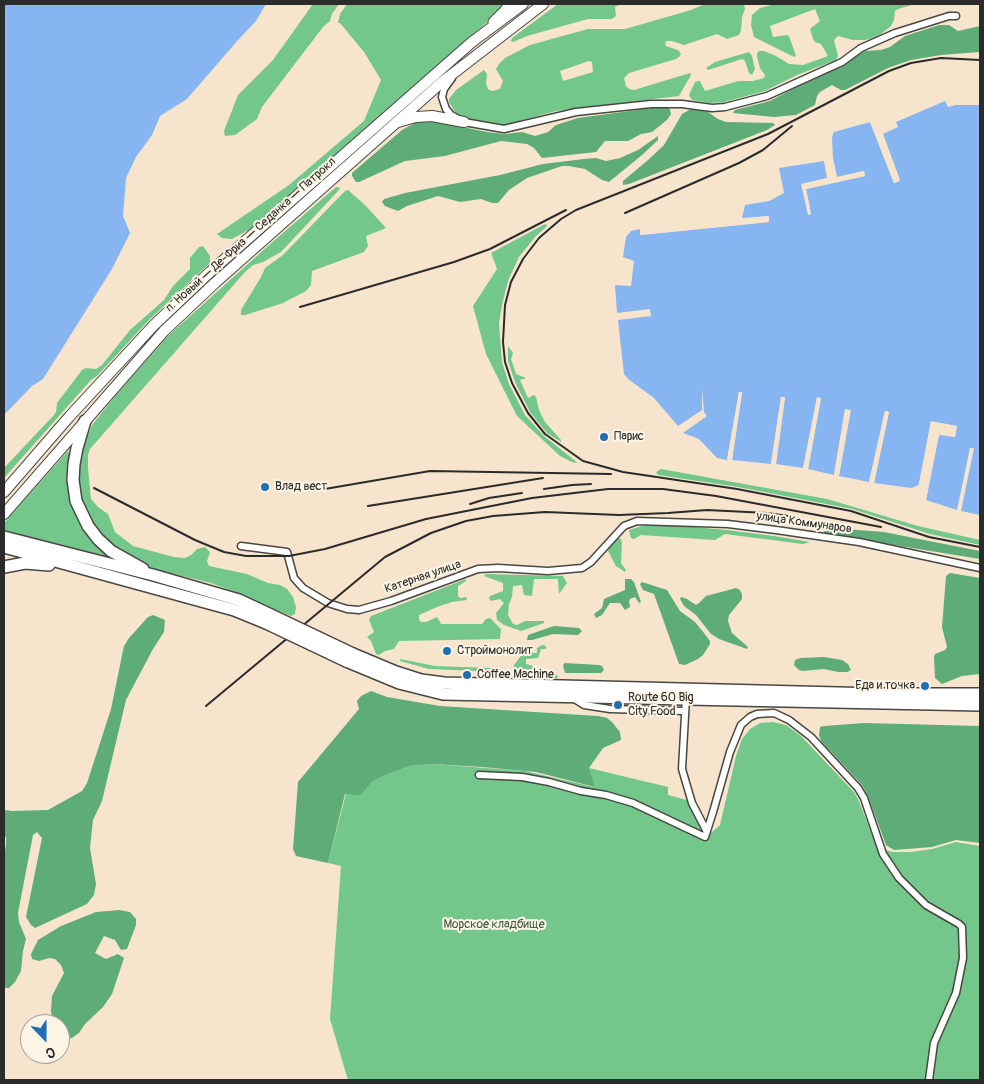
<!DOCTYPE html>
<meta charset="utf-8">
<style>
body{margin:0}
#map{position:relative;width:984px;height:1084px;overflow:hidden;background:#f6e5cc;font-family:Pangolin,sans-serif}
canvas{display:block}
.frame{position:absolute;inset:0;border:5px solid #2b2b2b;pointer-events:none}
.north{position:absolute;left:20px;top:1014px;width:50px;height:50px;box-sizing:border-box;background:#fcf5e5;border:1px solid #a8a49b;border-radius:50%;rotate:158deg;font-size:14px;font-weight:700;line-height:20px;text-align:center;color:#2b2b2b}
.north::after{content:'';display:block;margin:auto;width:18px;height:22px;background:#1f6fb2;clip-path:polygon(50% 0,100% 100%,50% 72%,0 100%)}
</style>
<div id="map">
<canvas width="984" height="1084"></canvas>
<div class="frame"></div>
<div class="north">С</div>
</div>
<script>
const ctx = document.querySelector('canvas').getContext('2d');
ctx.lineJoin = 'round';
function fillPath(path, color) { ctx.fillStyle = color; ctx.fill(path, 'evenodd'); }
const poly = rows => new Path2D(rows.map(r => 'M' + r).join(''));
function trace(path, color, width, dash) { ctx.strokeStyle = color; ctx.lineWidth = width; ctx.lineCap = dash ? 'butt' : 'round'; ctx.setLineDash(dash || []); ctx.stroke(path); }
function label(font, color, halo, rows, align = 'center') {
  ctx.font = font + ' Pangolin,sans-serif'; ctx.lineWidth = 4; ctx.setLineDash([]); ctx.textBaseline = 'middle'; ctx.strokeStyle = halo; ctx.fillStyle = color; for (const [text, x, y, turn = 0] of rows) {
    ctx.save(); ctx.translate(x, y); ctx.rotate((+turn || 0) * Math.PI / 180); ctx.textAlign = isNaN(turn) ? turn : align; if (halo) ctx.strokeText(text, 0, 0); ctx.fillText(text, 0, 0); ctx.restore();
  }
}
const green = poly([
 [313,4,339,4,332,14,330,21,323,27,262,107,257,119,235,135,225,136,224,131,238,95,273,60],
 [347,4,506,4,501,10,250,229,232,239,222,238,217,234,289,185,364,121,381,80,364,52,340,23,338,23,340,14],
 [558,4,621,4,615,7,616,16,612,19,588,19,527,36,513,42,511,41,512,38],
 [705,4,744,4,745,9,742,17,741,31,739,35,727,39,717,34,684,45,672,41,667,41,665,43,666,46,678,50,681,54,680,56,676,59,629,73,624,78,626,86,629,89,634,90,690,73,691,75,679,96,556,111,505,125,465,118,455,112,449,102,449,99,456,90,484,70,487,74,486,83,488,89,492,91,500,89,503,81,496,69,499,64,505,58,530,45,588,29,625,29,691,10],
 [589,61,592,62,593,72,563,81,560,71],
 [775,4,915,4,898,9,895,11,894,20,891,26,881,34,873,38,865,40,853,40,838,36,834,40,838,56,836,60,797,75,765,91,724,102,710,103,692,100,689,95,695,82,698,81,700,81,705,91,738,81,753,81,764,78,765,75,760,68,757,56,757,54,759,51,764,51,776,56,789,64,803,65,828,56,821,44,815,42,813,39,810,29,820,21,815,9,770,26,773,37,787,35,789,36,796,56,794,57,754,37,751,25,752,15,760,8],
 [749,52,752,56,755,69,752,75,749,73,745,61,742,59,708,70,706,68,715,62],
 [336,187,340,188,339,190,281,252,263,262,253,265,245,272,97,441,90,449,88,455,88,468,91,499,98,507,108,514,115,532,133,546,174,557,185,558,191,555,197,549,205,547,210,552,207,561,209,566,247,574,268,583,280,585,287,589,293,597,296,607,295,614,291,616,260,604,241,594,211,583,154,569,114,548,101,535,86,512,80,492,79,465,82,451,92,425,116,395,169,335,269,245],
 [348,190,365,205,386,228,366,236,368,246,364,252,312,271,311,285,306,291,283,303,245,315,241,315,241,310,261,277,265,268,283,255,345,191],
 [545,224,547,225,546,227,536,236,519,257,508,281,502,305,499,323,502,362,509,384,525,415,544,436,578,463,572,462,560,456,517,416,486,354,473,306,497,269,491,253],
 [203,246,210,256,210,263,149,320,96,377,91,380,4,478,4,468,53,416,56,412,57,403,82,370,86,368,96,369,102,365,130,330,164,300,173,286,190,269,190,258,199,247],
 [508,346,513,353,511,359,516,374,526,378,520,380,528,398,534,395,536,397,539,410,545,422,561,440,561,442,547,433,530,412,515,382,508,361],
 [68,451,69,453,68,480,71,502,83,529,106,554,104,557,4,530,4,523],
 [661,469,827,499,918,526,980,540,980,545,930,534,852,509,738,487,658,475,656,472],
 [642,526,683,526,727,530,774,536,810,542,803,544,725,534,715,540,641,535,634,539,631,538,629,530],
 [617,538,621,539,622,543,621,563,626,570,625,572,616,566,608,551,609,548],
 [486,574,563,576,567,583,559,594,558,579,534,579,532,596,524,595,522,585,513,586,512,597,509,604,508,615,513,624,517,625,525,621,544,621,544,623,521,631,504,625,497,620,496,613,504,603,500,599,491,601,489,598,490,596,503,591,503,583,484,576],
 [466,579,466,581,458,586,458,596,460,598,466,597,467,600,452,602,437,607,419,615,419,620,421,622,426,622,437,617,441,624,482,624,486,619,490,618,501,629,500,639,399,641,394,649,385,651,379,655,376,654,371,641,367,637,374,632,369,620,371,616],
 [542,645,546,646,546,649,541,649,538,658,526,659,526,664,533,666,542,673,556,674,558,677,555,679,512,677,514,665,523,653,531,650,533,653,537,653,537,648],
 [400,659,435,666,491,668,496,676,494,678,486,678,478,671,429,669,400,661],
 [773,722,786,725,801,736,854,792,859,801,875,843,881,849,893,852,911,852,932,849,956,842,980,846,980,1080,348,1080,330,1019,341,866,328,863,346,794,360,796,373,781,388,774,410,766,433,764,525,771,594,787,589,768,668,787,668,795,687,800,701,830,712,832,720,825,736,756,742,739,750,729,760,723]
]);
const forest = poly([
 [939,25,949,25,958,31,980,26,980,52,941,55,911,60,888,68,845,90,841,90,832,85,820,92,817,96,815,105,796,115,774,117,733,113,735,110,770,101,802,84,845,65,854,57,865,51,881,50,890,47,905,36],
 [652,108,668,108,670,109,671,114,667,120,652,132,641,134,628,141,605,141,596,152,542,158,534,148,527,144,501,141,445,156,405,161,359,182,356,182,352,176,352,173,402,130,417,122,433,121,487,132,505,134,522,132,535,136,548,132,556,125,578,118],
 [691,109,708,112,718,119,726,122,773,123,775,125,767,130,629,184,623,185,623,181,648,160,664,145,682,114],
 [658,136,658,140,642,155,609,182,602,180,585,169,569,166,562,166,527,178,509,190,498,203,492,203,481,199,460,202,438,196,407,206,398,211,385,206,382,202,384,199,405,193,500,175,543,164,584,159,596,158,606,161,620,158,638,150],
 [826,529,845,529,884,532,929,541,980,551,980,559,826,534,824,532],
 [950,573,980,578,980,674,962,676,942,684,935,678,934,657,935,654,945,650,947,647,942,627,946,576],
 [625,579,631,579,634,582,641,602,639,603,635,597,630,599,629,601,630,607,625,610,620,603,610,603,602,615,596,618,594,614,602,608,604,599,625,590],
 [642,582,667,590,680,611,695,622,704,633,710,641,710,644,703,655,698,659,685,665,679,664,654,594,643,590,640,584],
 [736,588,740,590,742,594,742,599,729,615,728,621,732,633,748,647,747,649,719,639,711,634,696,615,684,606,680,599,681,597,687,599,696,605,699,603,706,596],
 [153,615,165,620,164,632,153,649,126,700,102,801,93,820,90,848,96,884,94,895,87,904,35,928,31,925,26,917,42,838,37,832,33,835,18,913,19,922,26,939,23,951,21,971,15,982,9,988,5,988,4,986,4,856,6,845,6,837,4,836,4,807,5,810,12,811,48,810,82,791,87,783,111,709,124,646,129,638,148,617],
 [554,626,579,628,582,631,578,635,553,634,532,640,527,640,528,635],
 [824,657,842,660,848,664,851,670,847,672,838,672,824,669,803,671,799,670,794,665,795,660,800,658],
 [565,663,599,665,602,666,604,670,601,673,565,673,563,665],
 [371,691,387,697,440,706,598,716,607,718,612,722,620,732,621,740,603,748,589,768,595,787,536,772,482,767,433,764,410,766,388,774,373,781,360,796,345,794,328,863,296,856,293,849,298,782,359,709,357,701,361,696],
 [864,723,980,726,980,843,956,840,932,847,894,850,886,845,868,796,862,785,821,741,819,735,820,727,824,726],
 [119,910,130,912,136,919,136,925,127,949,121,950,115,940,104,936,95,953,106,959,118,954,124,958,112,994,103,1007,85,1024,79,1033,72,1038,63,1039,60,1036,60,1024,53,1024,51,1011,52,996,64,973,61,965,55,959,49,958,39,961,32,959,31,954,38,940,61,926,96,912]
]);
const water = poly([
 [4,4,266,4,256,21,238,40,187,99,160,116,152,135,136,157,126,178,123,216,130,233,112,269,43,379,32,386,4,415],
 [945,101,948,107,956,105,980,105,980,515,961,511,974,448,970,448,957,510,926,500,939,434,955,437,957,426,931,422,919,485,911,488,874,483,889,412,885,411,869,482,839,476,850,410,845,410,834,475,808,469,821,398,817,398,803,468,776,464,785,397,781,397,771,464,732,460,742,393,739,392,727,460,717,458,699,439,683,433,707,416,704,412,702,388,702,410,678,426,654,398,628,379,624,374,618,320,651,316,650,309,617,313,615,285,631,286,634,261,623,257,626,237,631,231,640,229,640,235,769,222,768,216,742,218,745,205,769,201,784,193,779,168,824,161,828,178,802,184,811,214,806,189,865,176,864,171,837,177,833,159,832,137,834,132,870,122,894,183,900,180,883,134,898,127,896,122]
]);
const pier = poly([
 [873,121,895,180,897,179,880,135,882,132,900,181,894,183,870,122],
 [833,159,837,177,864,171,865,176,806,189,811,214,808,215,801,184,827,178,824,161,826,161,830,179,804,186,805,187,837,180,835,178,831,160],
 [769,216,769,222,641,235,640,229,642,229,643,233,767,220,766,218,742,221,740,219],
 [739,392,742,392,732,460,727,460],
 [781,397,785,397,776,464,774,464,775,450,773,464,771,464],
 [817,397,821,398,808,469,803,468],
 [845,409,851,410,839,476,837,476,848,412,836,476,834,475],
 [885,411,889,412,874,483,869,482],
 [931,421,957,426,955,437,939,435,926,500,924,499,937,433,939,432,953,434,955,428,933,424,921,486,918,488]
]);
const street = poly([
 [452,78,444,89,442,97,446,109,451,115,464,122,504,129,576,112,651,104,682,104,712,108,725,107,767,96,842,62,861,48,895,33,949,16,956,16],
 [241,546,287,552,294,578,303,588,328,603,347,609,359,610,391,601,478,569,498,568,548,571,582,568,591,562,624,526,637,521,728,524,776,530,859,542,980,568],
 [573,698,584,705,610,709,684,711],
 [686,698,682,769,692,803,706,830],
 [479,775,522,777,549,782,581,791,606,795,633,803,705,837,713,812,730,752,741,725,750,717,757,714,774,713,789,720,811,737,858,788,864,798,883,854,899,878,926,905,959,924,962,927,963,958,956,993,934,1043,929,1080]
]);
const secondary = poly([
 [493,22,504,11,509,4]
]);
const primary = poly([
 [398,122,416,117,432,116,464,122],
 [4,492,69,417,154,325,210,272,472,42,523,4],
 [4,514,164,331,216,282,442,82,543,4]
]);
const highway = poly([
 [85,421,77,448,74,464,73,480,76,501,88,526,98,539,111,551,143,569],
 [4,537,153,575,239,600,271,615],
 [4,547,234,610,266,623],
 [4,567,25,563,49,565],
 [353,654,396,672,421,680,444,683,878,694,980,694],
 [346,661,399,683,443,694,980,705]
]);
const rail = poly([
 [980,60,941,58,911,63,889,71,768,134,576,210,561,219,539,238,523,259,511,282,505,305,503,342,505,362,512,383,528,413,545,434,583,461,623,472,737,489,851,511,929,537,980,547],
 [625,213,739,163,763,150,792,126],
 [300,307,454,262,490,249,566,210],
 [94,488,195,540,224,552,246,556,289,556,325,549,426,519,532,498,608,489,663,489,716,496,881,527],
 [544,489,572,485,591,484],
 [319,490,430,471,611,474],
 [470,504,489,498,522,493],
 [368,506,543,478],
 [206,706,385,557,431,533,466,521,493,516,545,512,619,515,668,513,707,510,767,513,788,516]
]);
const highwayBridge = poly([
 [271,615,353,654],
 [266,623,346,661]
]);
const markers = [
 [604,437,5,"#1f6fb2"],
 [265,487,5,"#1f6fb2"],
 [447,651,5,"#1f6fb2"],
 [467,675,5,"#1f6fb2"],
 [925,686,5,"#1f6fb2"],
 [618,705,5,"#1f6fb2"]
];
const streetNames = [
 ["п. Новый — Де-Фриз — Седанка — Патрокл",251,235,-42],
 ["улица Коммунаров",804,523,8],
 ["Катерная улица",423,577,-19]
];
const poiNames = [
 ["Парис",614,437],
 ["Влад вест",275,487],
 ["Строймонолит",457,651],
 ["Coffee Machine",477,675],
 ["Еда и точка",915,686,"right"],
 ["Route 60 Big",628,698],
 ["City Food",628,712]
];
const parkNames = [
 ["Морское кладбище",494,925]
];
fillPath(green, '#73c78b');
fillPath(forest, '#5eac77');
fillPath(water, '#86b5f1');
fillPath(pier, '#f6e5cc');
trace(street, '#494743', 9);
trace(secondary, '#494743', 11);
trace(primary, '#494743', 12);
trace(highway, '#494743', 14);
trace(street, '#fff', 6);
trace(secondary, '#fff', 9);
trace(primary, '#fff', 10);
trace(highway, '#fff', 11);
trace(rail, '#2b2b2b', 2);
trace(highwayBridge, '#494743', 14, []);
trace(highwayBridge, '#fff', 11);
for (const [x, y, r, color] of markers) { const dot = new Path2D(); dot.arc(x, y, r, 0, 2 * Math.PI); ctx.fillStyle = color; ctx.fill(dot); trace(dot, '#fcf5e5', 2); }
label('12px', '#2b2b2b', '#fcf5e5', streetNames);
label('12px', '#2b2b2b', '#fcf5e5', poiNames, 'left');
label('12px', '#415a48', '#fcf5e5', parkNames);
</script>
